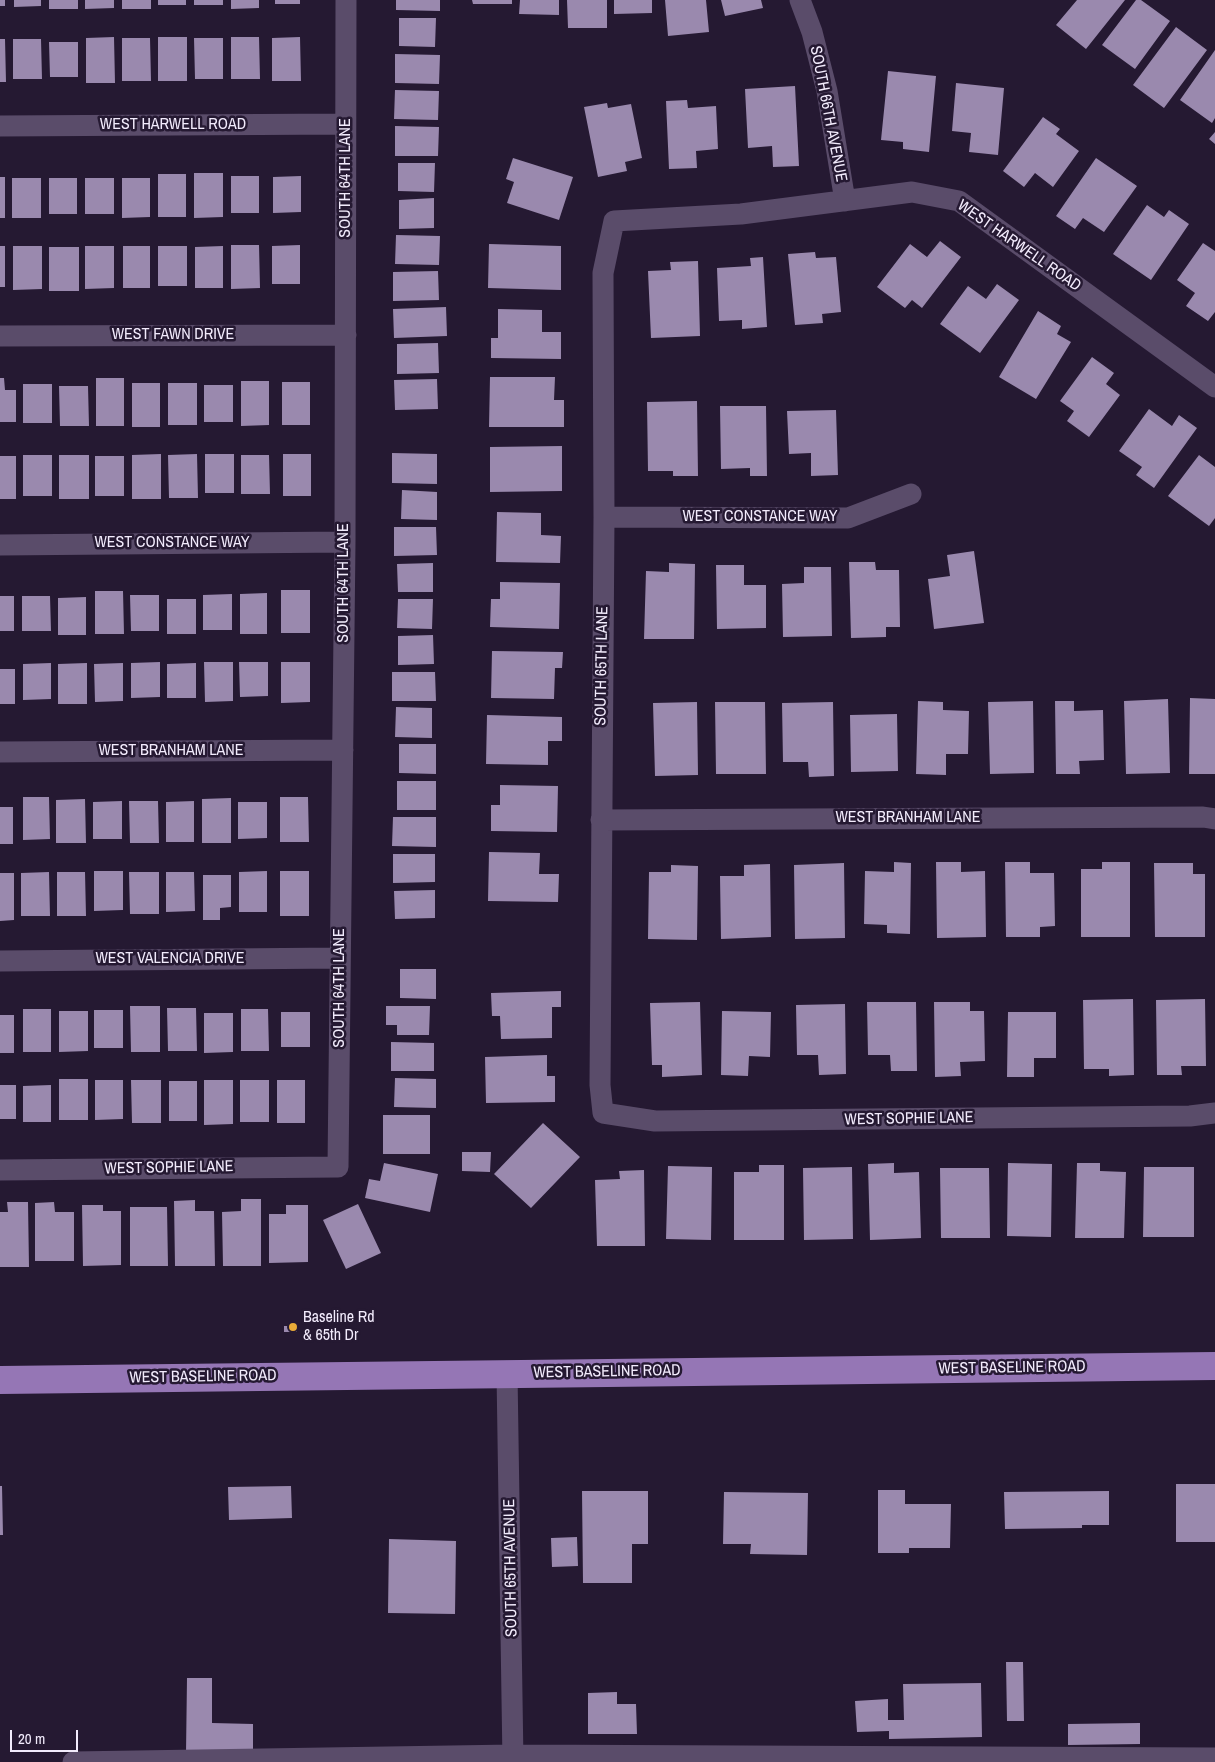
<!DOCTYPE html>
<style>
body{margin:0}
#map{position:relative;width:1215px;height:1762px;overflow:hidden;background:#251932;font-family:"Archivo Narrow",sans-serif}
canvas{display:block}
.scale{position:absolute;left:10px;top:1730px;width:68px;height:22px;box-sizing:border-box;border:2px solid #f2ebfc;border-top:0;padding-left:6px;font-size:15px;line-height:18px;white-space:nowrap;color:#f2ebfc;-webkit-text-stroke:4px #251932;paint-order:stroke}
</style>
<div id="map">
<canvas width="1215" height="1762"></canvas>
<div class="scale">20 m</div>
</div>
<script>
const ctx = document.querySelector('canvas').getContext('2d');
ctx.lineJoin = 'round';
function fillPath(path, color) { ctx.fillStyle = color; ctx.fill(path, 'evenodd'); }
const poly = rows => new Path2D(rows.map(r => 'M' + r).join(''));
function trace(path, color, width, dash) { ctx.strokeStyle = color; ctx.lineWidth = width; ctx.lineCap = dash ? 'butt' : 'round'; ctx.setLineDash(dash || []); ctx.stroke(path); }
function label(font, color, halo, rows, align = 'center') {
  ctx.font = font + ' "Archivo Narrow",sans-serif'; ctx.lineWidth = 5; ctx.setLineDash([]); ctx.textBaseline = 'middle'; ctx.strokeStyle = halo; ctx.fillStyle = color; for (const [text, x, y, turn = 0] of rows) {
    ctx.save(); ctx.translate(x, y); ctx.rotate((+turn || 0) * Math.PI / 180); ctx.textAlign = isNaN(turn) ? turn : align; if (halo) ctx.strokeText(text, 0, 0); ctx.fillText(text, 0, 0); ctx.restore();
  }
}
const building = poly([
 [0,0,5,0,5,6,0,6],
 [14,0,41,0,41,6,14,7],
 [49,0,78,0,78,9,49,9],
 [85,0,114,0,114,8,85,9],
 [122,0,151,0,151,9,122,9],
 [158,0,186,0,186,5,158,5],
 [194,0,223,0,223,5,194,5],
 [231,0,259,0,259,8,231,9],
 [275,0,300,0,300,4,275,4],
 [396,0,440,0,440,11,396,10],
 [472,0,512,0,512,4,473,4],
 [520,0,559,0,559,15,519,14],
 [567,0,607,0,607,28,568,28],
 [614,0,652,0,652,13,614,14],
 [665,0,706,0,709,32,668,36],
 [721,0,761,0,763,8,725,16],
 [1077,0,1125,0,1086,49,1056,25],
 [1136,0,1141,0,1170,21,1135,69,1102,45],
 [399,18,436,18,435,47,399,46],
 [1176,27,1207,50,1164,108,1133,85],
 [114,37,115,83,86,83,86,38],
 [158,37,187,37,187,81,158,81],
 [231,37,259,37,260,79,231,79],
 [300,37,301,81,272,81,272,38],
 [122,38,150,38,151,81,122,81],
 [194,38,223,38,223,79,195,79],
 [0,39,5,39,6,82,0,82],
 [13,39,41,39,42,79,13,79],
 [49,42,78,42,78,77,50,77],
 [1215,50,1215,118,1212,123,1180,100],
 [395,54,440,55,439,84,395,83],
 [888,71,936,76,929,152,903,149,903,142,881,140],
 [956,83,1004,88,998,155,969,152,971,133,952,131],
 [795,86,799,166,773,167,772,146,748,148,745,89],
 [395,90,439,91,438,120,394,119],
 [687,100,688,108,716,106,718,149,696,151,697,168,669,169,666,101],
 [607,103,608,108,631,104,642,158,625,162,627,171,598,177,584,107],
 [1043,117,1060,129,1056,134,1079,151,1053,187,1035,173,1024,187,1003,171],
 [395,126,439,127,438,156,395,156],
 [1215,132,1215,144,1209,139],
 [513,158,573,177,559,220,507,203,514,182,506,179],
 [1096,158,1137,186,1104,232,1083,218,1075,229,1056,216],
 [398,163,435,163,434,192,398,191],
 [194,173,223,173,223,217,194,218],
 [158,174,186,174,186,217,158,217],
 [231,176,259,176,259,213,231,213],
 [301,176,301,212,273,213,273,177],
 [0,177,5,177,5,218,0,218],
 [12,178,41,178,41,218,12,218],
 [49,178,77,178,77,214,49,214],
 [85,178,114,178,114,214,85,214],
 [122,178,150,178,150,217,122,218],
 [434,198,434,228,399,229,399,200],
 [1147,205,1164,217,1169,210,1189,224,1151,280,1113,254],
 [396,235,440,236,439,265,395,264],
 [940,241,961,257,922,308,912,300,905,308,877,287,910,244,927,257],
 [1203,243,1215,251,1215,312,1208,321,1186,306,1195,293,1177,280],
 [489,244,561,246,561,290,488,288],
 [231,245,259,245,260,288,231,289],
 [300,245,300,284,272,284,272,246],
 [0,246,5,246,5,287,0,287],
 [13,246,42,246,42,289,13,290],
 [85,246,114,246,114,288,85,289],
 [123,246,150,246,150,288,123,288],
 [158,246,187,246,187,286,158,286],
 [223,246,223,288,195,288,195,247],
 [49,247,79,247,79,291,49,291],
 [815,252,816,258,836,257,841,312,822,314,823,323,795,325,788,254],
 [763,257,767,327,742,329,742,320,719,321,717,268,751,266,750,258],
 [698,261,700,336,651,338,648,271,671,270,670,262],
 [438,271,439,300,393,301,393,272],
 [997,284,1019,300,980,353,940,324,968,286,986,299],
 [446,307,447,336,394,338,393,309],
 [498,309,542,310,542,332,561,332,561,359,491,358,491,338,498,338],
 [1038,311,1061,326,1057,334,1071,342,1036,399,999,377],
 [438,343,439,373,397,374,397,344],
 [1092,357,1114,373,1106,384,1120,395,1089,437,1067,421,1074,411,1060,401],
 [490,377,555,377,554,400,564,400,564,427,489,427],
 [0,378,4,378,5,390,16,390,16,422,0,422],
 [96,378,124,378,124,426,96,426],
 [437,379,438,409,395,410,394,380],
 [241,381,269,381,269,425,241,426],
 [282,382,310,382,310,425,282,425],
 [132,383,160,383,160,427,132,427],
 [168,383,197,383,197,425,168,425],
 [23,384,52,384,52,423,23,423],
 [204,385,233,385,233,422,204,422],
 [59,386,88,386,89,426,60,426],
 [697,401,698,476,673,476,673,471,648,471,647,402],
 [720,406,766,406,767,476,750,476,750,468,721,469],
 [1149,409,1172,426,1179,415,1197,428,1154,488,1136,475,1142,467,1119,451],
 [836,410,838,475,811,476,811,453,789,454,787,411],
 [562,446,562,491,490,492,490,447],
 [392,453,437,454,437,484,392,483],
 [161,454,161,499,132,499,132,455],
 [197,454,198,498,169,498,168,455],
 [205,454,234,454,234,493,205,493],
 [283,454,311,454,311,496,283,496],
 [23,455,52,455,52,496,23,496],
 [59,455,89,455,89,499,59,499],
 [241,455,269,455,270,494,241,494],
 [1199,455,1215,467,1215,518,1209,526,1168,496],
 [0,456,16,456,16,499,0,499],
 [95,456,124,456,124,496,95,496],
 [402,490,437,492,437,520,401,519],
 [497,512,541,513,541,535,561,536,560,563,496,562],
 [394,527,436,527,437,555,394,556],
 [974,551,984,623,934,629,928,579,950,576,947,555],
 [849,562,875,562,876,570,899,570,900,627,886,627,886,637,851,638],
 [433,563,433,592,398,592,397,564],
 [669,563,695,564,694,639,644,639,646,571,669,572],
 [716,565,744,565,744,585,766,585,766,628,717,629],
 [804,567,831,567,832,636,783,637,782,584,804,583],
 [500,582,560,583,559,629,490,627,491,599,500,599],
 [281,590,310,590,310,633,281,633],
 [95,591,123,591,124,634,95,634],
 [267,593,267,634,240,634,240,594],
 [232,594,232,630,203,630,203,595],
 [130,595,159,595,159,631,131,631],
 [0,596,14,596,14,631,0,631],
 [22,596,50,596,51,631,22,631],
 [86,597,86,635,58,635,58,598],
 [167,599,196,599,196,634,167,634],
 [398,599,433,599,432,629,397,628],
 [433,635,434,664,398,665,398,636],
 [492,651,563,652,562,668,555,668,554,699,491,698],
 [160,662,160,697,131,698,131,663],
 [204,662,233,662,233,701,205,702],
 [239,662,268,662,268,696,240,697],
 [281,662,310,662,310,702,281,703],
 [51,663,51,699,23,700,23,664],
 [87,663,87,704,58,704,58,664],
 [123,663,123,701,95,702,94,664],
 [196,663,196,698,167,698,167,664],
 [0,669,15,669,15,704,0,704],
 [392,672,435,672,436,701,392,701],
 [1190,698,1215,699,1215,774,1189,774],
 [1168,699,1170,773,1126,774,1124,701],
 [918,701,943,702,943,710,969,711,968,754,946,754,946,775,916,774],
 [1033,701,1034,773,990,774,988,702],
 [1055,701,1074,701,1074,711,1103,710,1104,760,1079,761,1080,774,1056,774],
 [697,702,698,775,655,776,653,703],
 [715,702,765,702,766,774,716,774],
 [833,702,834,776,809,777,808,762,783,762,782,703],
 [396,707,432,708,432,738,395,737],
 [897,714,898,771,851,772,850,715],
 [487,715,562,717,562,741,548,741,548,765,486,764],
 [399,744,436,744,436,774,399,773],
 [397,781,436,781,436,810,397,810],
 [500,785,558,786,557,832,491,831,491,805,500,805],
 [23,797,49,797,50,839,23,840],
 [280,797,308,797,309,842,280,842],
 [231,798,231,843,202,843,202,799],
 [85,799,86,843,56,843,56,800],
 [122,801,122,839,93,839,93,802],
 [129,801,158,801,159,843,130,843],
 [194,801,194,842,166,842,166,802],
 [238,802,267,802,267,838,238,839],
 [0,807,13,807,13,844,0,844],
 [393,817,436,817,436,847,392,846],
 [489,852,540,853,539,874,559,874,558,902,488,901],
 [393,854,435,854,435,882,393,883],
 [894,862,911,863,910,934,887,933,887,925,864,924,865,871,894,872],
 [936,862,961,862,961,872,985,871,986,937,937,938],
 [1005,862,1030,862,1030,873,1054,873,1055,926,1040,927,1040,937,1006,937],
 [1102,862,1130,862,1130,937,1081,937,1081,869,1102,869],
 [844,863,845,938,795,939,794,865],
 [1154,863,1193,863,1193,874,1205,874,1205,937,1155,937],
 [770,864,771,937,721,939,720,876,744,876,744,865],
 [671,865,698,866,697,940,648,939,649,872,671,872],
 [94,871,123,871,123,910,94,911],
 [267,871,267,912,239,912,239,872],
 [280,871,309,871,309,916,280,916],
 [49,872,50,916,21,916,21,873],
 [57,872,85,872,86,916,57,916],
 [129,872,159,872,159,914,130,914],
 [166,872,194,872,195,911,166,912],
 [0,873,14,873,14,920,0,921],
 [203,875,231,875,231,907,220,908,220,920,203,920],
 [435,890,435,918,395,919,394,891],
 [400,969,436,969,436,999,400,998],
 [561,991,561,1007,552,1007,552,1038,501,1039,500,1016,492,1016,491,993],
 [1133,999,1134,1075,1109,1076,1109,1069,1084,1069,1083,1000],
 [1205,999,1206,1066,1181,1066,1182,1075,1157,1075,1156,1000],
 [700,1002,702,1075,662,1077,662,1065,652,1065,650,1003],
 [867,1002,916,1002,917,1071,891,1071,890,1055,868,1055],
 [934,1002,970,1002,970,1011,984,1011,985,1061,960,1062,961,1076,935,1077],
 [845,1004,846,1074,819,1075,818,1055,797,1055,796,1005],
 [130,1006,160,1006,160,1052,131,1052],
 [386,1006,430,1006,429,1035,397,1035,397,1025,386,1025],
 [167,1008,196,1008,197,1051,168,1051],
 [23,1009,51,1009,51,1052,23,1052],
 [241,1009,268,1009,269,1051,241,1051],
 [94,1010,123,1010,123,1048,94,1048],
 [59,1011,88,1011,88,1051,59,1052],
 [722,1011,771,1012,770,1057,749,1056,748,1076,721,1075],
 [281,1012,310,1012,310,1047,281,1047],
 [1008,1012,1056,1012,1056,1058,1034,1058,1034,1077,1007,1077],
 [204,1013,233,1013,233,1052,204,1053],
 [0,1015,14,1015,14,1053,0,1053],
 [391,1042,434,1043,434,1071,391,1071],
 [547,1055,547,1076,555,1076,555,1102,486,1103,485,1057],
 [395,1078,436,1079,436,1108,394,1107],
 [59,1079,88,1079,88,1120,59,1120],
 [95,1080,123,1080,123,1119,95,1120],
 [131,1080,161,1080,161,1123,132,1123],
 [204,1080,233,1080,233,1124,204,1125],
 [240,1080,269,1080,269,1122,240,1122],
 [277,1080,305,1080,305,1123,277,1123],
 [169,1081,197,1081,197,1121,169,1121],
 [0,1085,16,1085,16,1119,0,1119],
 [51,1085,51,1122,23,1122,23,1086],
 [383,1115,430,1115,430,1154,383,1154],
 [543,1123,580,1157,531,1208,494,1174],
 [462,1152,491,1152,490,1172,462,1171],
 [384,1163,438,1174,430,1212,365,1198,369,1179,380,1181],
 [894,1163,894,1173,919,1172,921,1238,870,1240,868,1164],
 [1008,1163,1052,1164,1051,1237,1007,1236],
 [1077,1163,1100,1163,1100,1171,1126,1172,1124,1238,1075,1238],
 [759,1165,784,1165,784,1240,734,1240,734,1172,759,1172],
 [668,1166,712,1167,711,1240,666,1239],
 [852,1167,853,1239,804,1240,803,1168],
 [1144,1167,1194,1167,1194,1237,1143,1237],
 [940,1168,989,1168,990,1238,941,1238],
 [644,1170,645,1246,597,1246,595,1180,620,1179,619,1171],
 [241,1199,261,1199,261,1266,223,1266,222,1212,241,1211],
 [195,1200,195,1211,214,1211,215,1266,175,1266,174,1201],
 [7,1202,28,1202,29,1267,0,1267,0,1212,8,1212],
 [54,1202,55,1212,74,1212,74,1261,35,1261,35,1203],
 [358,1204,381,1253,346,1269,323,1220],
 [82,1205,103,1205,103,1211,121,1211,121,1265,83,1266],
 [286,1205,308,1205,308,1262,269,1263,269,1214,286,1214],
 [130,1207,167,1207,168,1266,130,1266],
 [284,1326,297,1326,297,1332,284,1332],
 [1176,1484,1215,1484,1215,1542,1176,1542],
 [0,1486,2,1486,3,1535,0,1535],
 [291,1486,292,1518,229,1520,228,1487],
 [878,1490,905,1490,905,1504,951,1504,950,1548,909,1548,909,1553,878,1553],
 [582,1491,648,1491,648,1544,632,1544,632,1583,583,1583],
 [1109,1491,1109,1525,1082,1525,1082,1528,1005,1529,1004,1492],
 [724,1492,808,1493,807,1555,750,1554,751,1544,723,1544],
 [577,1537,578,1566,552,1567,551,1538],
 [389,1539,456,1541,455,1614,388,1613],
 [1006,1662,1023,1662,1024,1721,1007,1721],
 [187,1678,212,1678,212,1723,253,1724,253,1753,186,1753],
 [981,1683,982,1737,889,1739,889,1731,857,1732,855,1701,888,1699,888,1720,904,1720,903,1684],
 [617,1692,617,1704,636,1704,637,1734,588,1734,588,1693],
 [1140,1723,1140,1744,1068,1745,1068,1724]
]);
const minor = poly([
 [800,0,812,32,827,91,845,201],
 [0,126,345,124],
 [0,336,346,335],
 [1215,387,959,201,912,192,741,214,614,221,603,273,604,517,600,1085,603,1113,655,1121,1190,1116,1215,1113],
 [604,517,848,518,911,494],
 [0,545,345,542],
 [0,752,343,750],
 [601,820,1203,817,1215,819],
 [0,961,340,958],
 [0,1170,338,1167,345,542,346,0],
 [507,1373,513,1762],
 [73,1762,513,1755,1215,1758]
]);
const major = poly([
 [0,1380,1215,1366]
]);
const markers = [
 [293,1327,5,"#e9ab38"]
];
const streetNames = [
 ["SOUTH 66TH AVENUE",828,114,79],
 ["WEST HARWELL ROAD",173,125],
 ["SOUTH 64TH LANE",346,178,-90],
 ["WEST HARWELL ROAD",1019,246,35],
 ["WEST FAWN DRIVE",173,335],
 ["WEST CONSTANCE WAY",760,517],
 ["WEST CONSTANCE WAY",172,543],
 ["SOUTH 64TH LANE",344,583,-90],
 ["SOUTH 65TH LANE",602,666,-89],
 ["WEST BRANHAM LANE",171,751],
 ["WEST BRANHAM LANE",908,818],
 ["WEST VALENCIA DRIVE",170,959],
 ["SOUTH 64TH LANE",340,988,-90],
 ["WEST SOPHIE LANE",909,1119,-1],
 ["WEST SOPHIE LANE",169,1168,-1],
 ["WEST BASELINE ROAD",1012,1368,-1],
 ["WEST BASELINE ROAD",607,1372,-1],
 ["WEST BASELINE ROAD",203,1377,-1],
 ["SOUTH 65TH AVENUE",511,1568,-91]
];
const poiNames = [
 ["Baseline Rd",303,1318],
 ["& 65th Dr",303,1336]
];
fillPath(building, '#9a89ae');
trace(minor, '#5a4c6a', 21);
trace(major, '#9576b5', 28);
for (const [x, y, r, color] of markers) { const dot = new Path2D(); dot.arc(x, y, r, 0, 2 * Math.PI); ctx.fillStyle = color; ctx.fill(dot); trace(dot, '#251932', 2); }
label('16px', '#f2ebfc', '#251932', streetNames);
label('16px', '#f2ebfc', '#251932', poiNames, 'left');
</script>
